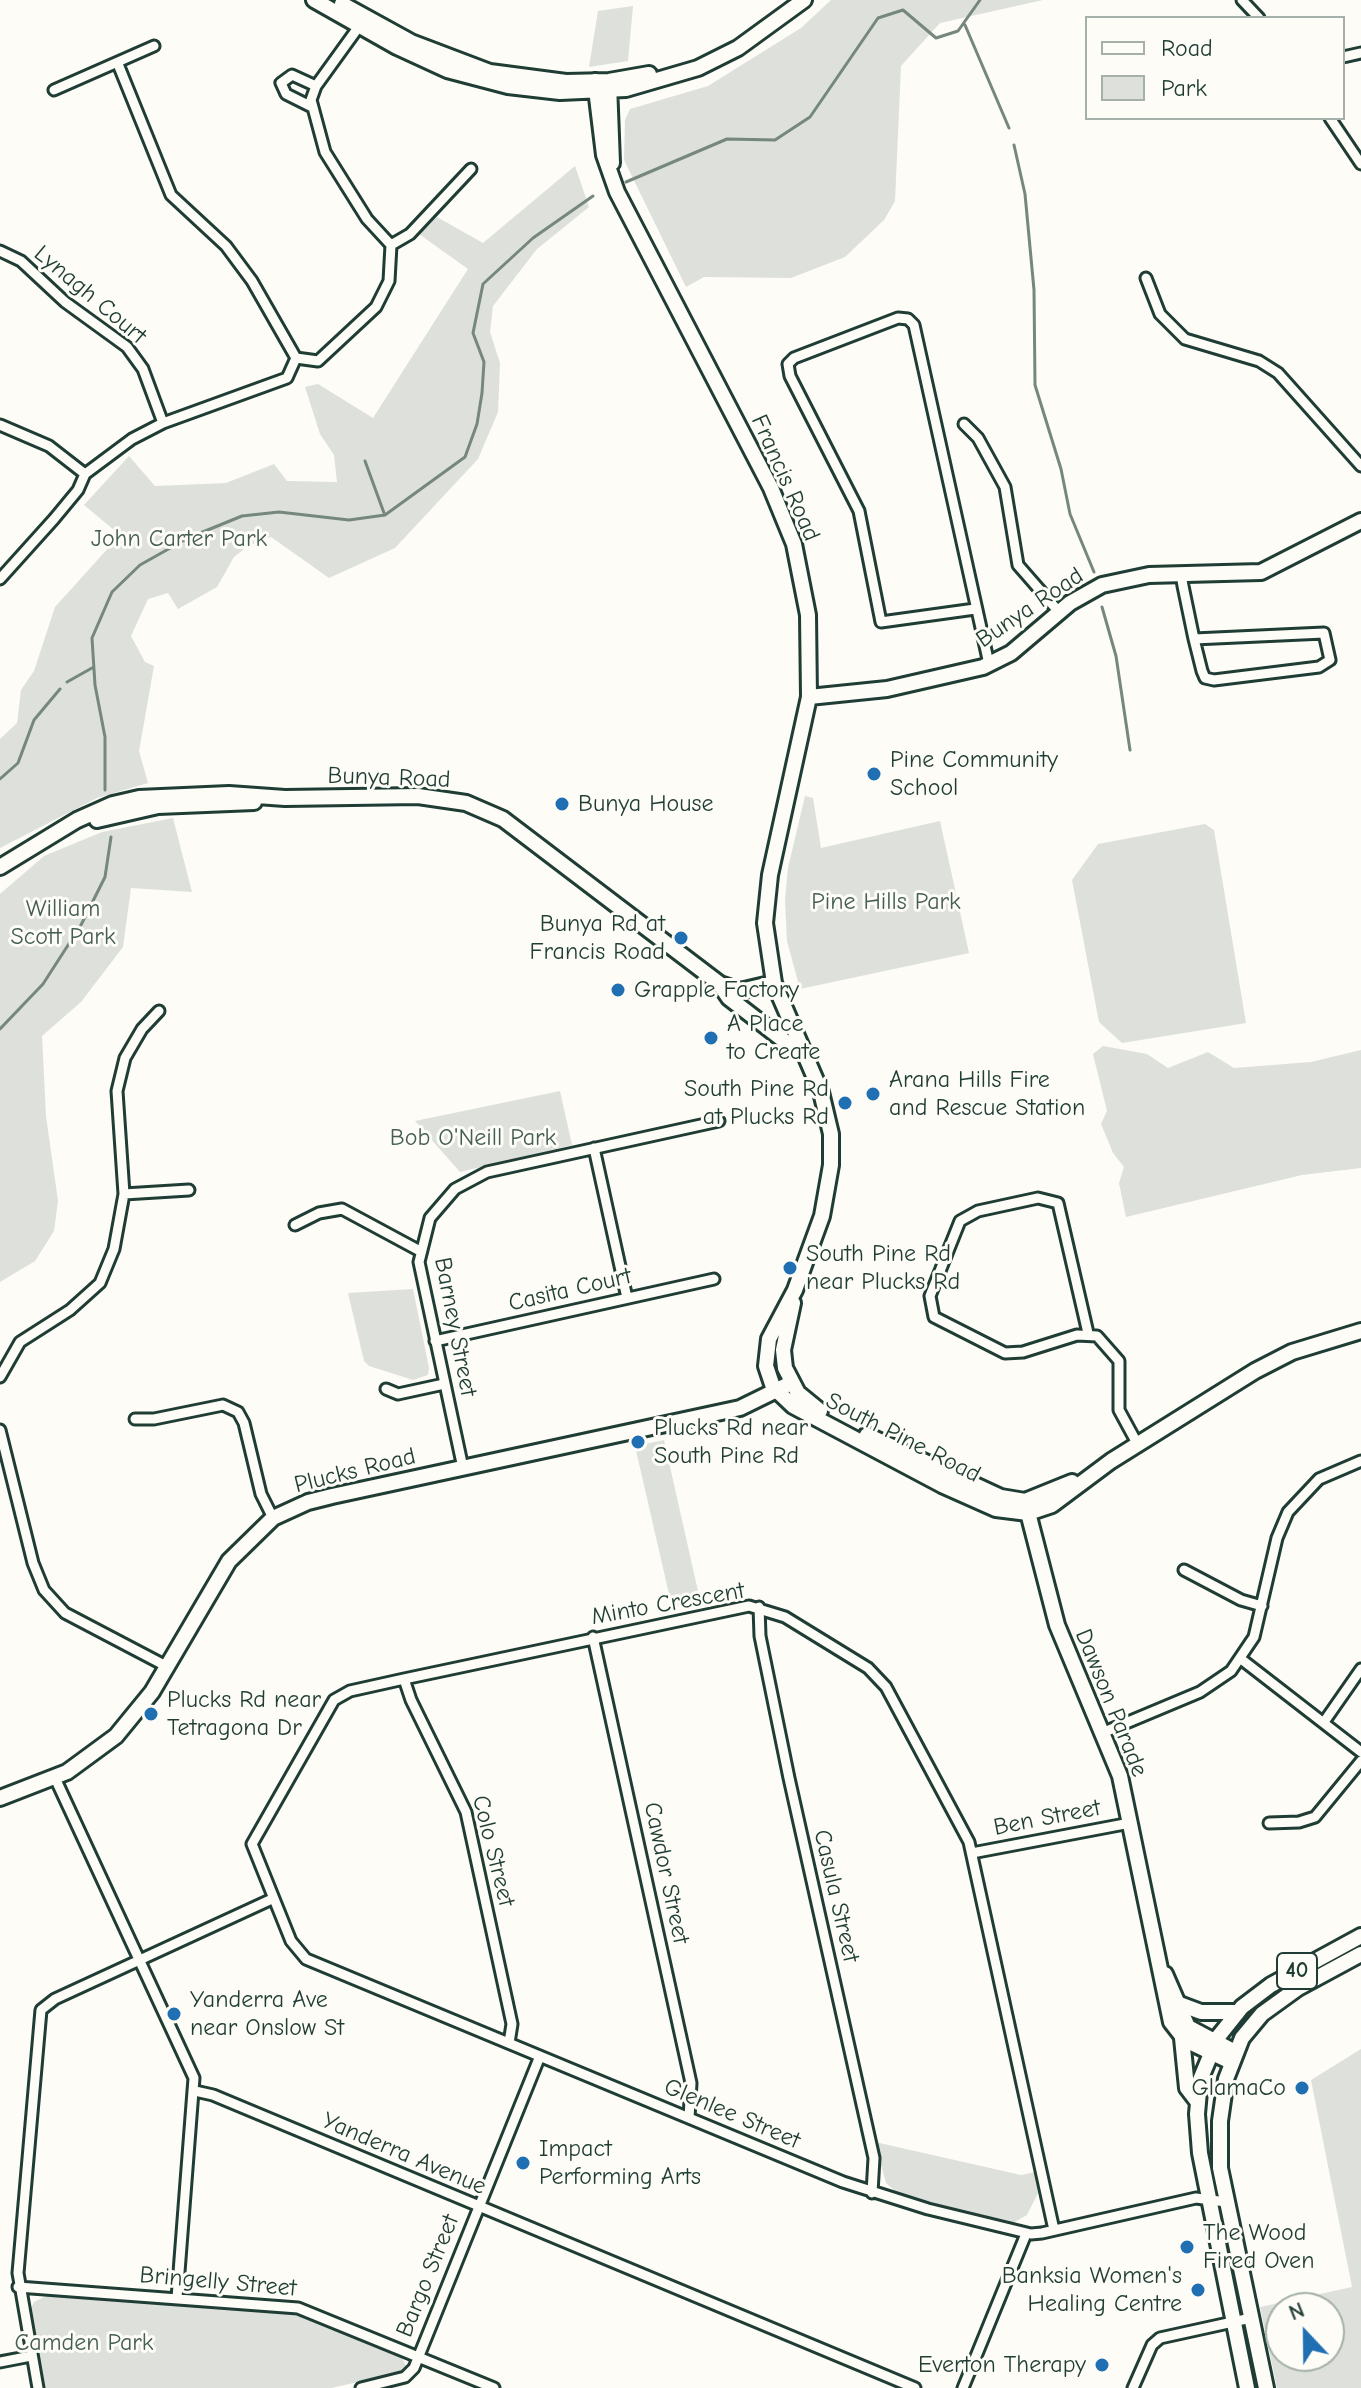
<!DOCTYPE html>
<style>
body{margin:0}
#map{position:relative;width:1361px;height:2388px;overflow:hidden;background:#fdfcf7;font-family:"Comic Neue",sans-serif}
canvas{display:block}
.legend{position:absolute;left:1085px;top:16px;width:260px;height:104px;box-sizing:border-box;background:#fdfcf7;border:2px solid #a4b0a9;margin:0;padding:10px 14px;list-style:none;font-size:24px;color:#1f3d34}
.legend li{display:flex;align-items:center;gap:16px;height:40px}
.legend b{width:40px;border:2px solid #a4b0a9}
.north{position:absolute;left:1265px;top:2292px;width:80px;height:80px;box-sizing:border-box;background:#fdfcf7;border:2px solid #a4b0a9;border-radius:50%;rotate:338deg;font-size:22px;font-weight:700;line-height:32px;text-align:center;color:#1f3d34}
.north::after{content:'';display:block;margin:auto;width:28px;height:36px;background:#1f6fb2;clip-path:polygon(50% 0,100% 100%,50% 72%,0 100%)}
</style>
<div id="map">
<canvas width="1361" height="2388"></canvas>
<ul class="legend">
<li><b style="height:10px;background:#fdfcf7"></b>Road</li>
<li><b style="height:22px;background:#dde0db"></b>Park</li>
</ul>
<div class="north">N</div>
</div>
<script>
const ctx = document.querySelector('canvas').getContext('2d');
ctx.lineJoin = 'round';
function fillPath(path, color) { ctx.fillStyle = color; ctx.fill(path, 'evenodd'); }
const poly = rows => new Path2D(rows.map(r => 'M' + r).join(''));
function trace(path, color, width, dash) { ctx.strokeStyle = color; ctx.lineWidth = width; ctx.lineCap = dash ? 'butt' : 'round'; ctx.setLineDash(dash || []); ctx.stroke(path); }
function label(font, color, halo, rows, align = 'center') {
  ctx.font = font + ' "Comic Neue",sans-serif'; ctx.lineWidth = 6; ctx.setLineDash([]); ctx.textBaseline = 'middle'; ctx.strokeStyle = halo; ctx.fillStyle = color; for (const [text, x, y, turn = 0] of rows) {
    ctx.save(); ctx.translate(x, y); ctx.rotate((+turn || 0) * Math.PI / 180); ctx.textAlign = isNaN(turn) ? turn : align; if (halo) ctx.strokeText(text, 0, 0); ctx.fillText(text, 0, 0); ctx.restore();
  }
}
const green = poly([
 [831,0,1043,0,940,23,901,66,895,201,884,220,845,257,791,278,704,277,686,287,624,160,625,120,630,109,708,86,801,28],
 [633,6,628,61,589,67,598,11],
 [575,166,589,207,537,249,493,306,490,332,500,363,498,412,478,459,395,548,329,578,271,537,248,546,234,557,217,587,178,609,168,593,148,599,131,636,145,662,154,666,139,751,148,783,97,798,0,848,0,739,17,723,21,690,34,671,55,607,120,535,84,505,129,456,155,486,226,483,274,464,287,481,337,482,334,455,320,434,305,387,318,384,373,418,468,269,419,234,437,217,483,243],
 [805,796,813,798,821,848,940,821,969,953,800,989,787,941,785,900,788,868],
 [173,818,192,892,131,888,123,947,81,1002,42,1036,46,1116,58,1201,54,1231,35,1261,0,1282,0,894,44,856,102,832],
 [1205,824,1214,830,1246,1023,1122,1043,1099,1022,1072,880,1098,844],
 [1103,1046,1147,1054,1168,1068,1208,1052,1234,1068,1311,1062,1361,1050,1361,1168,1302,1175,1126,1217,1119,1183,1124,1167,1113,1153,1101,1124,1107,1111,1093,1054],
 [560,1091,572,1145,460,1172,415,1121],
 [413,1289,429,1368,428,1375,413,1380,369,1366,364,1361,348,1293],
 [664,1440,700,1600,672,1607,635,1446],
 [1361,2049,1361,2388,1277,2388,1260,2307,1352,2287,1311,2080],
 [1281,2308,1329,2308,1329,2356,1281,2356],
 [875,2142,1021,2175,1035,2172,1038,2193,1027,2215,1013,2223,901,2196,886,2183],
 [48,2295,299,2315,401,2356,406,2366,399,2373,331,2388,45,2388,29,2313,34,2302]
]);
const stream = poly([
 [965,25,1009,128],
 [1014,145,1025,194,1034,290,1035,385,1061,469,1070,514,1094,572],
 [626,182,727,139,775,140,810,117,878,18,903,10,936,38,958,31,980,0],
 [365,461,384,513],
 [1102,607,1116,656,1130,750],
 [67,682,92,668],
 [0,779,18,763,34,720,60,689],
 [105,790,105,737,95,685,92,638,112,592,140,565,188,538,242,516,279,512,349,520,385,515,465,457,477,424,482,393,484,362,473,333,483,284,533,238,593,196],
 [0,1029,43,984,81,925,105,877,111,837]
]);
const street = poly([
 [1242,0,1259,18],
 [1343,57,1361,53],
 [118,64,171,195,226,246,252,281,296,358],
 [54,90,154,46],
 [312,107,286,94,281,83,292,75,316,86],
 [1330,118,1361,164],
 [391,245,410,234,471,169],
 [0,251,21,261,65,302,127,347,143,369,163,423],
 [1146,278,1160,314,1185,339,1259,361,1278,373,1361,466],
 [964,424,978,438,1005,487,1018,565,1059,612],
 [0,425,49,446,85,474],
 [1181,574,1183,586,1194,639,1202,671,1205,678,1214,680,1319,667,1330,660,1324,633,1194,639],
 [0,579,54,519,78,490,85,474,132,439,163,423,287,378,296,358,318,361,376,307,389,281,391,245,367,219,325,152,311,100,316,86,360,25],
 [975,609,881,622,859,511,790,376,788,364,794,358,898,318,908,319,914,325,989,664],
 [594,1148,627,1298],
 [124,1194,189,1190],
 [295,1225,319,1213,342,1209,420,1251],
 [1088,1333,1058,1203,1038,1198,978,1211,960,1221,930,1296,934,1317,1005,1353,1023,1352,1077,1335,1097,1336,1119,1361,1119,1410,1138,1445],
 [435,1341,714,1279],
 [0,1377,20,1342,70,1310,100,1283,114,1249,124,1194,117,1091,125,1058,142,1029,159,1011],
 [386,1389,398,1394,444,1384],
 [135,1419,154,1419,223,1405,238,1412,244,1423,261,1494,273,1518],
 [0,1430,33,1563,44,1590,65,1613,166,1666],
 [463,1468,419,1262,430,1218,455,1189,487,1172,719,1121],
 [1184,1570,1241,1600,1262,1606],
 [759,1607,760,1636,789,1778,874,2158,872,2193],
 [593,1637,691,2083,689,2118],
 [1241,1659,1361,1752],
 [404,1679,411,1700,466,1812,512,2024,509,2043],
 [1324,1722,1361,1669],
 [1102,1733,1200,1692,1231,1671,1254,1637,1277,1538,1288,1512,1319,1479,1361,1461],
 [55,1778,194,2078,177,2298],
 [1269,1823,1299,1822,1315,1817,1361,1761],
 [972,1853,1130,1823],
 [195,2091,213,2095,915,2388],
 [1054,2230,969,1842,886,1687,868,1668,785,1617,749,1606,404,1679,350,1691,334,1700,252,1844,291,1941,306,1959,843,2182,928,2209,1031,2234,1042,2233,1196,2198,1226,2202],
 [18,2287,298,2308,494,2388],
 [0,2362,31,2356],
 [38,2388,18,2273,41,2010,55,1999,272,1899],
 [361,2388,405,2377,414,2368,540,2056],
 [963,2388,1026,2234],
 [1133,2388,1152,2345,1160,2338,1251,2318]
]);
const secondary = poly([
 [314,0,397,47,447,70,508,86,560,92,626,89,698,68,738,48,804,0],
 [342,4,411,42,490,72,566,82,609,81,649,74],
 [595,81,604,155,617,192,771,488,794,544,808,615,809,697,770,875,765,923,774,983,821,1092,831,1134,831,1165,822,1216,795,1290,769,1339,766,1366,773,1387,793,1406,942,1485,996,1509,1028,1513,1052,1505,1111,1461,1255,1371,1292,1352,1361,1331],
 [609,84,612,163],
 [809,697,887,689,983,667,1011,653,1070,603,1102,585,1149,575,1261,572,1361,521],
 [97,820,158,806,254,802],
 [0,867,77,820,113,804,139,798,229,794,285,798,418,796,466,803,503,819,720,984,740,991,774,983],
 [720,985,729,998,791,1046,806,1053],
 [793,1303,783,1350,785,1368,798,1393,820,1411],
 [867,1435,1001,1497,1025,1501,1072,1482],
 [1025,1501,1057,1625,1120,1776,1171,2022,1185,2040,1231,2062],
 [0,1798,67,1772,116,1736,152,1692,229,1561,273,1518,308,1502,332,1496,740,1408,791,1383],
 [1165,1974,1188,2027,1235,2052]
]);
const primary = poly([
 [1177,2003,1201,2012,1237,2012],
 [1182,2038,1187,2088,1197,2101],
 [1247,2388,1200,2153,1197,2114,1200,2080,1218,2037,1242,2007,1271,1985,1361,1936],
 [1266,2388,1220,2168,1220,2121,1226,2079,1242,2038,1262,2014,1298,1988,1361,1954]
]);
const markers = [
 [874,774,8,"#1f6fb2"],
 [562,804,8,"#1f6fb2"],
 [681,938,8,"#1f6fb2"],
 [618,990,8,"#1f6fb2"],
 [711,1038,8,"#1f6fb2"],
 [873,1094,8,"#1f6fb2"],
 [845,1103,8,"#1f6fb2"],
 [790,1268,8,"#1f6fb2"],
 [638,1442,8,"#1f6fb2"],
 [151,1714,8,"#1f6fb2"],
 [174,2014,8,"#1f6fb2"],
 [1302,2088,8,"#1f6fb2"],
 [523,2163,8,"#1f6fb2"],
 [1187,2247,8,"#1f6fb2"],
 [1198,2290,8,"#1f6fb2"],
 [1102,2365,8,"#1f6fb2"]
];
const shields = [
 [1297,1971,40]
];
const shieldNames = [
 ["40",1297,1971]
];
const streetNames = [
 ["Lynagh Court",90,295,40],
 ["Francis Road",785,478,66],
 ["Bunya Road",1030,608,-34],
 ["Bunya Road",389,778,2],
 ["Casita Court",570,1290,-13],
 ["Barney Street",455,1327,79],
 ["South Pine Road",903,1438,27],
 ["Plucks Road",355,1471,-14],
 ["Minto Crescent",668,1604,-10],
 ["Dawson Parade",1111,1703,68],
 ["Ben Street",1047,1818,-11],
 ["Colo Street",493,1851,76],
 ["Cawdor Street",666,1873,78],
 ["Casula Street",836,1896,77],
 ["Glenlee Street",732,2114,23],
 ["Yanderra Avenue",404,2154,23],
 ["Bargo Street",428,2276,-68],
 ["Bringelly Street",218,2282,5]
];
const parkNames = [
 ["John Carter Park",179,539],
 ["Pine Hills Park",886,902],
 ["William",63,909],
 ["Scott Park",63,937],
 ["Bob O'Neill Park",473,1138],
 ["Camden Park",84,2343]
];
const poiNames = [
 ["Pine Community",890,760],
 ["School",890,788],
 ["Bunya House",578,804],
 ["Bunya Rd at",665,924,"right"],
 ["Francis Road",665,952,"right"],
 ["Grapple Factory",634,990],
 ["A Place",727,1024],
 ["to Create",727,1052],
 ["Arana Hills Fire",889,1080],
 ["and Rescue Station",889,1108],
 ["South Pine Rd",829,1089,"right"],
 ["at Plucks Rd",829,1117,"right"],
 ["South Pine Rd",806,1254],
 ["near Plucks Rd",806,1282],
 ["Plucks Rd near",654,1428],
 ["South Pine Rd",654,1456],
 ["Plucks Rd near",167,1700],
 ["Tetragona Dr",167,1728],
 ["Yanderra Ave",190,2000],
 ["near Onslow St",190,2028],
 ["GlamaCo",1286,2088,"right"],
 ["Impact",539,2149],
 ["Performing Arts",539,2177],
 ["The Wood",1203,2233],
 ["Fired Oven",1203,2261],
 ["Banksia Women's",1182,2276,"right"],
 ["Healing Centre",1182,2304,"right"],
 ["Everton Therapy",1086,2365,"right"]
];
fillPath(green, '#dde0db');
trace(stream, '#75877f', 3);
trace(street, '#1f3d34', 15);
trace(secondary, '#1f3d34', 20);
trace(primary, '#1f3d34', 20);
trace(street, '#fdfcf7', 9);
trace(secondary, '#fdfcf7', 14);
trace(primary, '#fdfcf7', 14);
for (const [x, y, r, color] of markers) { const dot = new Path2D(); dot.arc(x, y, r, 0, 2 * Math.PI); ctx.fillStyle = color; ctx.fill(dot); trace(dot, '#fdfcf7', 3); }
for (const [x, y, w] of shields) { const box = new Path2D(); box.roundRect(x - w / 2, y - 18, w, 36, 6); ctx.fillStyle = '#fdfcf7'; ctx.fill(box); trace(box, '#1f3d34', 2); }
label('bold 22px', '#1f3d34', null, shieldNames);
label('24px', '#1f3d34', '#fdfcf7', streetNames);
label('24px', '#455e55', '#fdfcf7', parkNames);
label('24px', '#1f3d34', '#fdfcf7', poiNames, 'left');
</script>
